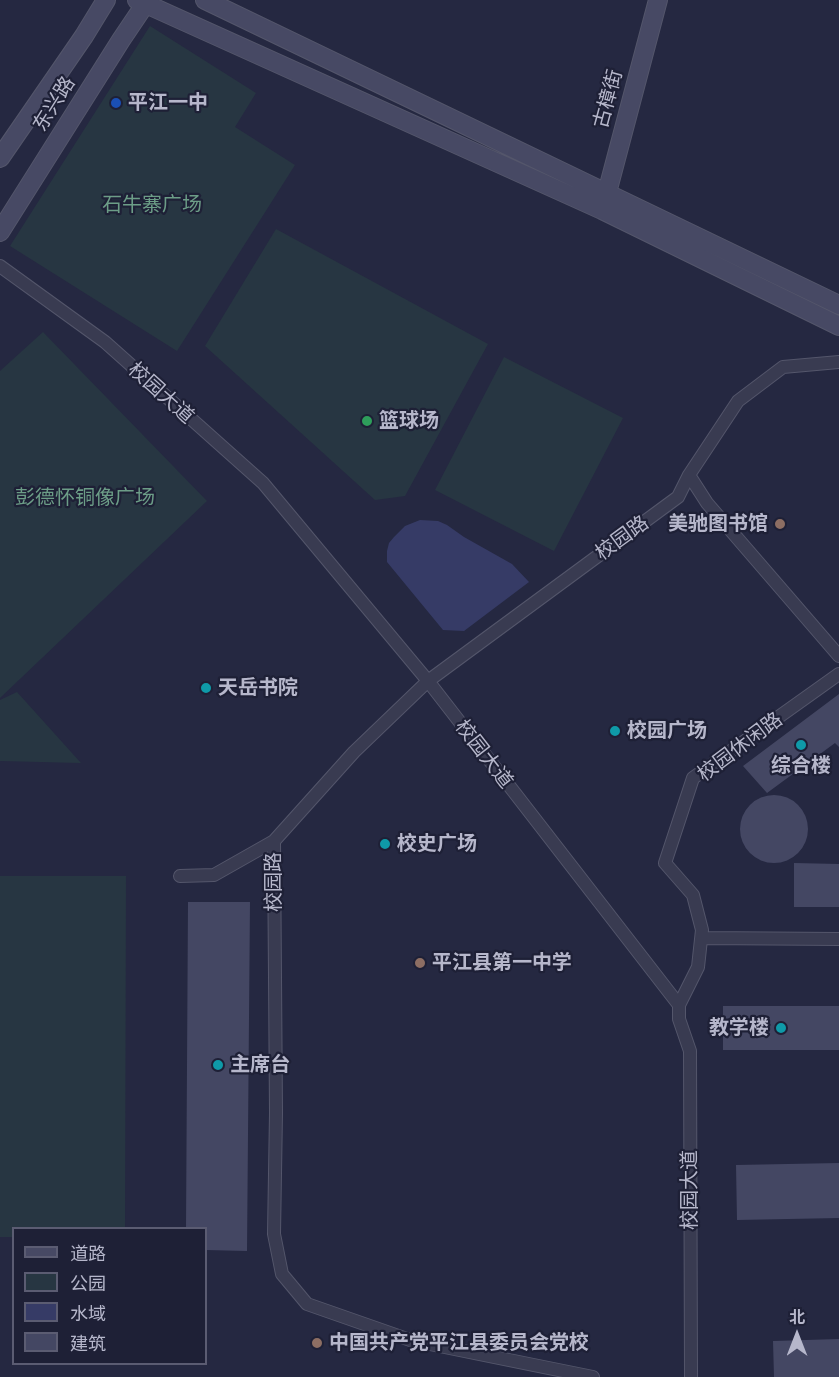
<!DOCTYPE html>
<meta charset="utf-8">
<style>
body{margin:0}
#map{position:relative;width:839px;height:1377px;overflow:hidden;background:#252841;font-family:"Asap Condensed","Noto Sans SC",sans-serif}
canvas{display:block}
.legend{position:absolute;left:12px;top:1227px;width:195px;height:138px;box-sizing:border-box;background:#1e2036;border:2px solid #5b5c72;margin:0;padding:8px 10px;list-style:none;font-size:18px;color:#b6b7cb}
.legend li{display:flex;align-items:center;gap:12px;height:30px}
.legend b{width:30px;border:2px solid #5b5c72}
.north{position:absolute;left:767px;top:1305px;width:60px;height:60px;-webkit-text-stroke:4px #1e2036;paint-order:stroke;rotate:0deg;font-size:16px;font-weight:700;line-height:24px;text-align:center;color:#b6b7cb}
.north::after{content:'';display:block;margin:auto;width:21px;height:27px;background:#b6b7cb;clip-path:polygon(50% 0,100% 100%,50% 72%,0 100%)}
</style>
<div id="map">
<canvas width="839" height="1377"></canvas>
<ul class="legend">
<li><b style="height:8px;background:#474964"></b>道路</li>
<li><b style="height:16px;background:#273642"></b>公园</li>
<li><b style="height:16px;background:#363b66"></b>水域</li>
<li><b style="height:16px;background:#444763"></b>建筑</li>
</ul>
<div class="north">北</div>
</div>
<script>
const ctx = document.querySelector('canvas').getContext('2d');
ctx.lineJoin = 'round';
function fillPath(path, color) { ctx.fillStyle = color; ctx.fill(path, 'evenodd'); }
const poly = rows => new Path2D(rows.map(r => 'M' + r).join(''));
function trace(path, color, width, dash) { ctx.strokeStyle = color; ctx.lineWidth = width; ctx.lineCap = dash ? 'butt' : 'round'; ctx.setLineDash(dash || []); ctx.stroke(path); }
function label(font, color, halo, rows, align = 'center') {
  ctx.font = font + ' "Asap Condensed","Noto Sans SC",sans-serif'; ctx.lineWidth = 4.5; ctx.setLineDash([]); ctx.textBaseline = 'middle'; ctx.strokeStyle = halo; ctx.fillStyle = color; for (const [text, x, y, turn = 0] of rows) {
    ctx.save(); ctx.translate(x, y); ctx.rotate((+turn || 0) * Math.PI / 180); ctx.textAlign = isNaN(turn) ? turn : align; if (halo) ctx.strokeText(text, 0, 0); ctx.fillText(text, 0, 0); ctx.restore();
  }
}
const green = poly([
 [150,26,256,93,235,127,295,165,177,351,10,246],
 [276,229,488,344,405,496,375,500,205,346],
 [43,332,207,501,0,698,0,371],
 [504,357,623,418,554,551,435,490],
 [17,692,81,763,0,761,0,700],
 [0,876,126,876,125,1228,14,1228,13,1237,0,1237]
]);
const water = poly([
 [420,520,438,521,447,525,464,537,512,564,529,582,464,631,443,630,387,562,387,551,389,543,394,537,405,526]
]);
const building = poly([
 [839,694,839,747,835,743,767,793,743,766],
 '740 829a34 34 0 1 1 68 0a34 34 0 1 1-68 0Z',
 [794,863,839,864,839,907,794,907],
 [188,902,250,902,247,1251,206,1250,206,1228,186,1228],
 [723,1006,839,1006,839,1050,723,1050],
 [839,1163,839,1218,737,1220,736,1165],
 [839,1339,839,1377,774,1377,773,1341]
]);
const lane = poly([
 [0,266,105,342,263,483,428,681,679,1005,679,1019,690,1051,691,1377],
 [689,475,707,503,839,656],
 [180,876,214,875,274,841],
 [702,938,839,939],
 [679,1005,698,967,702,930,693,895,665,863,693,778,839,674],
 [593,1377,410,1340,307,1304,282,1274,274,1234,276,1113,274,841,354,752,428,681,678,497,689,475,738,401,783,367,839,362]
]);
const secondary = poly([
 [137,0,602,210,839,326],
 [205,0,839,305],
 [0,158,84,36,106,0],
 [604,204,658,0],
 [0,232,121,40,148,0]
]);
const markers = [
 [116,103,6,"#1a4fb4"],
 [367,421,6,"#2e9e5b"],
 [780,524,6,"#8d6e63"],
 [206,688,6,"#0f9aa8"],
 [615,731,6,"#0f9aa8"],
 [801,745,6,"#0f9aa8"],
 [385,844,6,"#0f9aa8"],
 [420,963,6,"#8d6e63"],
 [781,1028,6,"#0f9aa8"],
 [218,1065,6,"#0f9aa8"],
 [317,1343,6,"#8d6e63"]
];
const streetNames = [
 ["古樟街",608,99,-75],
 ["东兴路",54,104,-58],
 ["校园大道",161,393,42],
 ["校园路",622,538,-36],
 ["校园休闲路",740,747,-37],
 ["校园大道",484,754,52],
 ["校园路",274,882,-90],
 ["校园大道",690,1190,-90]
];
const poiNames = [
 ["平江一中",128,103],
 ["篮球场",379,421],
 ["美驰图书馆",768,524,"right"],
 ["天岳书院",218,688],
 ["校园广场",627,731],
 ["综合楼",801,766,"center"],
 ["校史广场",397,844],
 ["平江县第一中学",432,963],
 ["教学楼",769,1028,"right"],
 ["主席台",230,1065],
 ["中国共产党平江县委员会党校",329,1343]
];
const parkNames = [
 ["石牛寨广场",152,205],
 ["彭德怀铜像广场",85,498]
];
fillPath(green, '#273642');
fillPath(water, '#363b66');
fillPath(building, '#444763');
trace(lane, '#54566b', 14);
trace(secondary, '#54566b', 20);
trace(lane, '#393b51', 12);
trace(secondary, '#474964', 18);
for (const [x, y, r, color] of markers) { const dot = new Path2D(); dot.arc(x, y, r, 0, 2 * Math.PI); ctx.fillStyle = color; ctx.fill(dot); trace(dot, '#1e2036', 2); }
label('20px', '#b6b7cb', '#1e2036', streetNames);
label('bold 20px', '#b6b7cb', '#1e2036', poiNames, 'left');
label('20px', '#6c9d87', '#1e2036', parkNames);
</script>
